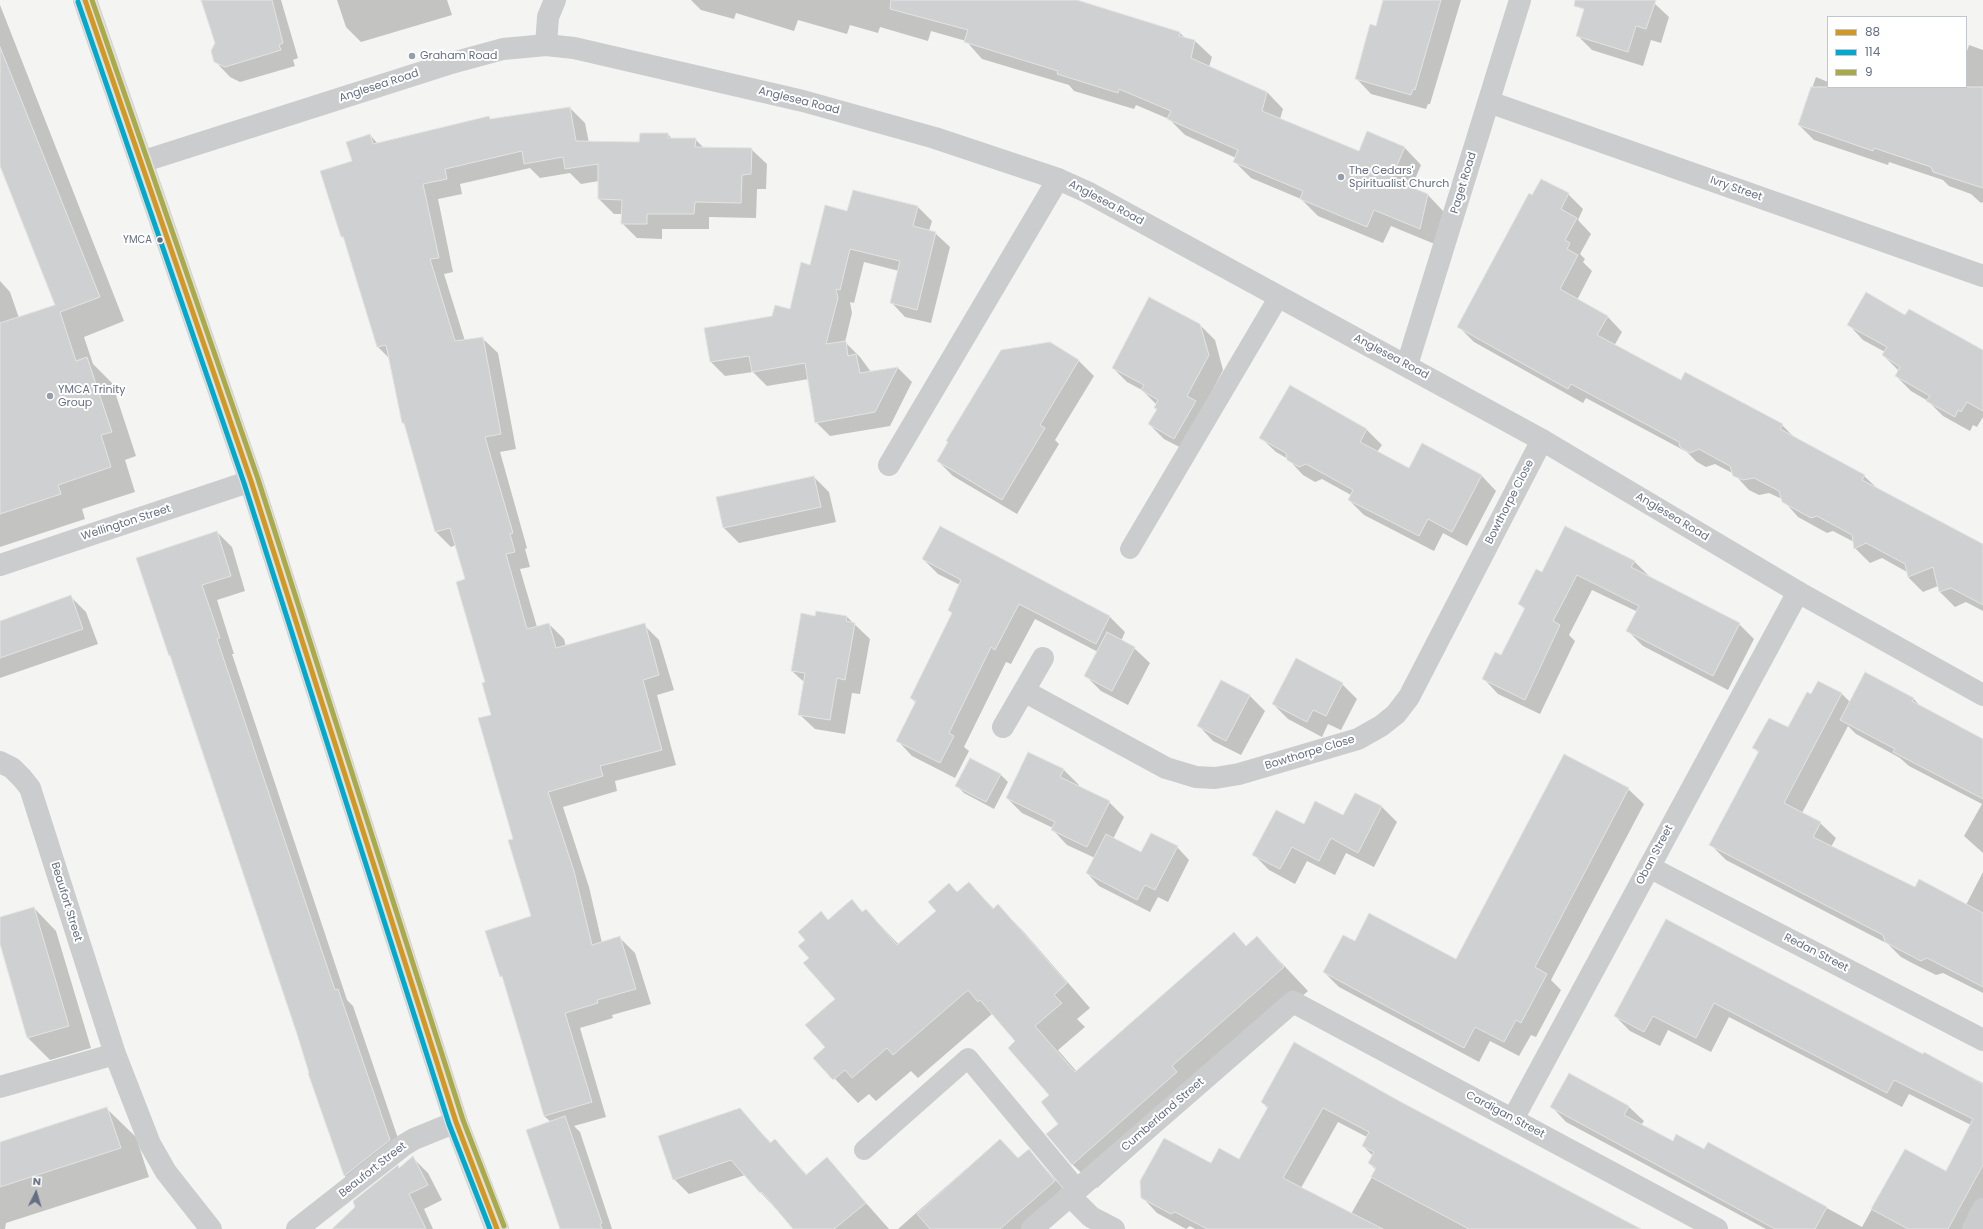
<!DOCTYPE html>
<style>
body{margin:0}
#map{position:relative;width:1983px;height:1229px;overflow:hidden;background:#f4f4f2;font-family:Poppins,sans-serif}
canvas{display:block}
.legend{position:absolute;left:1827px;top:16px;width:140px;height:72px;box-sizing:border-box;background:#fff;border:1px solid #c1c5cd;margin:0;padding:5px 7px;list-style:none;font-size:12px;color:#646f83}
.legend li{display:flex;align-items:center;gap:8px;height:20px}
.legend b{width:20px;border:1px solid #c1c5cd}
.north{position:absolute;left:16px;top:1173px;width:40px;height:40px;-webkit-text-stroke:3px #fff;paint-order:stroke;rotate:5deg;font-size:11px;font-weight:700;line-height:16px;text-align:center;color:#646f83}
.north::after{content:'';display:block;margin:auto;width:14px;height:18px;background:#646f83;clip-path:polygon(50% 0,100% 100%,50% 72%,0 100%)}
</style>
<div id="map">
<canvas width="1983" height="1229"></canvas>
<ul class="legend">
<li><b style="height:5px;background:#d29821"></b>88</li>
<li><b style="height:5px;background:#00a9ce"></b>114</li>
<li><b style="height:5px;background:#aaaa48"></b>9</li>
</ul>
<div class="north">N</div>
</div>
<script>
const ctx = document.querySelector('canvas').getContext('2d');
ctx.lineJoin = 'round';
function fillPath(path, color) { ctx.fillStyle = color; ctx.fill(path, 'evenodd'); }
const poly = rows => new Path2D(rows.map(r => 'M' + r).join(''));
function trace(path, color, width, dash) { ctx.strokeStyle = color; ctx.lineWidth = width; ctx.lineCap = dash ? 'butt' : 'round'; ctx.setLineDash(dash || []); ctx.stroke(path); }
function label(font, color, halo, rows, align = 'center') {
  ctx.font = font + ' Poppins,sans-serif'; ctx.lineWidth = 4; ctx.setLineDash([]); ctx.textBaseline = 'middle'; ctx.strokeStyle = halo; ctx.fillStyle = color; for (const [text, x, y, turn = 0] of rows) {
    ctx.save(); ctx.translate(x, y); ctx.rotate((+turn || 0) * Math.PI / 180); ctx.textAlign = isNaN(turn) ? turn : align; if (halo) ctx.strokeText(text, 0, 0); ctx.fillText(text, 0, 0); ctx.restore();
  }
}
const shadow = poly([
 [205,0,281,0,298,58,293,60,295,66,240,82,230,77,215,61,216,43],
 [337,0,447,0,452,15,361,42,346,27],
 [691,0,1073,0,1180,33,1185,38,1195,41,1212,57,1209,67,1267,92,1283,109,1280,119,1359,152,1405,148,1421,165,1411,189,1428,195,1444,212,1437,245,1391,226,1383,243,1318,216,1301,199,1251,178,1234,161,1236,158,1185,135,1169,119,1136,105,1134,109,1074,91,1069,85,982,59,966,41,931,31,928,41,880,27,878,33,850,25,847,34,798,20,794,31,736,13,734,19,701,10],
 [1384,0,1461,0,1430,104,1428,104,1426,109,1371,94,1356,78,1376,27],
 [1588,0,1648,0,1654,3,1669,17,1661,43,1651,40,1643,66,1592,50,1577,35],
 [0,5,124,321,84,337,93,364,112,383,136,456,125,460,135,492,82,509,85,519,0,547,0,281,10,292,19,318,56,306,0,164],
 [1969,45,1983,50,1983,202,1981,203,1971,194,1949,186,1943,180,1889,162,1888,165,1814,140,1799,125,1816,77,1828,82,1828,87,1966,87,1966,54],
 [570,108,585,123,589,143,640,143,668,134,672,139,695,139,704,148,751,149,767,164,766,189,757,189,756,218,709,217,709,229,662,229,662,239,637,238,622,223,622,214,614,214,599,199,599,181,581,184,570,173,540,178,530,168,460,184,462,194,438,199,453,272,444,274,465,341,482,338,498,353,516,449,500,452,527,548,525,549,530,567,520,569,537,627,549,624,564,639,566,647,644,625,659,640,674,690,657,695,676,765,615,781,617,791,563,807,589,887,602,943,620,938,635,953,651,1004,612,1015,613,1018,580,1028,606,1117,574,1126,580,1132,612,1229,560,1229,527,1130,551,1122,544,1116,505,980,501,976,533,917,514,840,466,580,456,545,451,547,436,532,405,426,403,423,390,359,378,347,346,240,342,237,322,171,353,162,370,135,378,144,489,117,491,120],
 [853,191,918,207,932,221,929,231,935,233,950,247,931,323,905,317,891,302,899,271,864,262,854,303,850,302,852,313,845,342,860,357,871,372,898,368,912,382,890,426,830,436,816,422,809,379,767,386,753,372,725,376,711,362,773,317,790,310,811,266,848,212],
 [1568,194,1583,209,1578,220,1591,234,1580,254,1585,259,1583,262,1592,271,1577,300,1607,316,1622,332,1614,346,1681,381,1782,425,1795,438,1864,476,1878,489,1983,546,1983,611,1966,602,1955,607,1940,592,1938,586,1923,592,1908,577,1907,572,1882,558,1870,563,1855,548,1854,542,1833,531,1827,533,1798,517,1782,499,1769,493,1759,495,1749,490,1734,474,1715,464,1706,467,1697,462,1687,452,1586,398,1583,403,1474,342,1459,327,1533,196],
 [1906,316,1983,352,1983,417,1977,427,1973,425,1970,431,1943,416,1928,401,1911,391,1896,376,1898,370,1883,355,1885,352,1863,340,1848,324],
 [1200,325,1215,340,1223,370,1203,409,1189,452,1164,439,1149,424,1157,410,1155,408,1157,405,1142,390,1127,382,1113,368],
 [1050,343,1079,361,1094,376,1055,440,1059,444,1017,514,953,476,938,461],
 [1367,430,1382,445,1377,452,1409,469,1481,475,1496,491,1467,546,1443,533,1434,551,1364,515,1349,500,1351,495,1322,479,1315,482,1303,475,1288,459,1276,452,1260,437],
 [814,477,829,492,836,522,739,543,724,528,718,498],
 [940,528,1110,617,1125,632,1121,641,1134,648,1150,663,1128,705,1101,691,1086,676,1098,652,1035,619,1011,664,1006,662,964,747,969,751,955,778,912,756,897,740,916,703,911,698,953,614,949,610,960,585,938,574,923,559],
 [217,532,232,547,245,591,217,600,234,654,232,654,347,1000,353,1006,404,1156,360,1191,345,1176,137,558],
 [1634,561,1649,576,1739,624,1754,639,1728,690,1643,646,1628,631,1638,612,1592,590,1569,635,1575,641,1540,714,1498,694,1483,678,1502,656,1525,610,1520,604,1542,574],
 [71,597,86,612,98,644,0,678,0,622],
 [847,617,870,639,860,694,852,693,845,734,815,729,799,714,805,683,792,671],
 [1221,681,1250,696,1265,711,1241,755,1213,741,1198,725],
 [1819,682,1842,694,1850,702,1913,698,1922,708,1983,740,1983,853,1964,836,1982,804,1909,766,1900,758,1856,734,1848,726,1802,813,1820,823,1836,838,1831,847,1916,889,1966,905,1983,872,1983,993,1943,973,1936,975,1912,963,1901,957,1888,944,1726,860,1711,845,1759,753,1754,748,1788,729,1812,696],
 [1342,684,1357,699,1341,730,1328,724,1322,737,1288,719,1273,704],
 [1029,753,1064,770,1079,785,1078,787,1109,802,1124,817,1113,839,1141,853,1177,847,1189,860,1168,902,1158,897,1150,912,1099,886,1087,873,1095,858,1067,845,1052,829,1053,828,1022,813,1007,798],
 [1564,756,1628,789,1644,804,1551,980,1561,990,1536,1037,1531,1035,1519,1056,1490,1041,1479,1062,1339,987,1324,972,1355,942,1456,960],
 [1000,774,1008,782,994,809,964,793,957,786],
 [1355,794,1382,807,1397,822,1374,867,1346,853,1335,875,1307,861,1295,884,1269,870,1254,855,1304,825,1343,817],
 [969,883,994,909,998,906,1022,930,1090,1008,1077,1019,1085,1027,1058,1050,1077,1072,1234,934,1247,947,1257,937,1308,991,1195,1090,1200,1096,1097,1188,1073,1165,1048,1134,1059,1124,1050,1095,1017,1041,992,1014,918,1078,911,1071,876,1101,869,1094,858,1103,815,1058,827,1047,836,999,811,958,807,940,821,913,829,921,852,901,863,912,866,910,899,945],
 [34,908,56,931,91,1048,50,1060,28,1038,0,941,0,918],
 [1666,920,1923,1055,1924,1053,1983,1083,1983,1207,1971,1229,1766,1229,1566,1122,1552,1107,1629,1107,1644,1121,1641,1125,1673,1143,1704,1150,1708,1144,1862,1227,1905,1150,1946,1173,1971,1125,1909,1094,1902,1107,1729,1017,1711,1052,1668,1030,1660,1046,1630,1031,1615,1016],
 [1262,1102,1400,1103,1638,1229,1195,1229,1190,1226,1186,1229,1157,1213,1142,1197,1211,1164,1239,1160,1268,1109],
 [1338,1122,1367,1137,1363,1146,1373,1156,1369,1163,1376,1170,1351,1214,1301,1188],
 [107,1109,136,1137,149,1177,6,1223,5,1229,0,1229,0,1143],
 [739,1109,771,1143,775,1140,807,1175,827,1159,889,1229,794,1229,745,1175,689,1194,674,1179],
 [999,1140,1018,1159,1029,1150,1068,1194,1030,1229,898,1229],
 [413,1158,428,1173,442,1200,424,1209,433,1229,334,1229,398,1167,400,1169]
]);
const building = poly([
 [201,0,272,0,283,43,279,45,281,50,225,67,214,62,211,51,215,43,201,0],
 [891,0,1077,0,1180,32,1179,36,1195,40,1191,58,1267,92,1262,111,1359,151,1367,131,1405,147,1391,179,1428,194,1420,229,1374,210,1367,227,1300,199,1303,191,1233,162,1238,150,1167,119,1171,111,1119,89,1118,93,1057,74,1058,71,964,42,968,30,890,9,891,0],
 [1383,0,1441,0,1415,90,1413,89,1411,95,1355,79,1370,24,1376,26,1383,0],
 [1575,0,1656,0,1646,29,1636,26,1628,52,1576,36,1584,9,1574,6,1575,0],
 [0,47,100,297,60,312,76,361,87,357,112,432,101,435,111,467,58,485,61,494,0,514,0,323,55,305,0,166,0,47],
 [1811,87,1983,87,1983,188,1933,172,1931,167,1874,148,1873,151,1798,125,1811,87],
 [570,107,576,141,639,142,640,133,668,133,668,138,696,138,695,147,752,148,751,174,742,175,741,203,695,202,694,214,647,214,647,224,621,224,622,200,598,199,598,164,565,169,563,157,524,164,522,151,445,169,447,179,423,184,439,258,430,259,455,341,483,337,501,434,485,437,513,533,510,534,515,552,506,554,527,629,549,623,556,648,645,623,659,675,643,680,662,750,600,766,603,776,548,792,574,871,592,945,620,936,636,989,597,1000,598,1003,565,1013,592,1102,544,1116,502,976,500,977,485,931,531,916,508,840,513,839,478,718,491,715,482,683,485,682,456,582,465,579,450,528,435,532,404,423,402,423,386,345,377,347,343,236,341,237,320,171,352,161,346,142,370,134,373,144,489,116,490,119,570,107],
 [1541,179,1569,193,1561,209,1577,218,1565,240,1570,243,1567,249,1578,255,1560,289,1608,316,1597,335,1681,380,1685,372,1783,424,1780,429,1865,475,1862,480,1983,544,1983,605,1951,588,1939,592,1933,567,1908,577,1905,564,1866,543,1854,549,1852,535,1817,516,1811,518,1782,502,1779,491,1754,478,1743,480,1733,476,1730,466,1715,458,1699,449,1690,453,1680,447,1679,442,1571,384,1568,389,1457,327,1529,193,1532,195,1541,179],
 [853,190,918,206,913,226,936,232,917,310,890,303,900,261,850,249,840,290,836,289,838,298,826,344,846,341,848,356,856,354,860,373,898,367,875,412,815,423,805,363,752,372,749,356,710,362,704,328,772,316,775,305,790,309,801,262,810,265,825,205,847,211,853,190],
 [1866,292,1905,315,1909,309,1983,350,1983,411,1967,402,1961,412,1958,410,1955,417,1926,401,1930,396,1895,376,1900,367,1882,355,1887,347,1847,325,1866,292],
 [1149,297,1200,324,1209,355,1187,396,1196,401,1174,439,1148,424,1157,409,1154,408,1158,400,1141,390,1144,385,1112,368,1149,297],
 [1050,342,1079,360,1040,425,1045,428,1002,500,937,461,948,442,946,441,1001,350,1050,342],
 [1290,385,1367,429,1360,442,1409,468,1422,443,1482,475,1452,532,1428,519,1419,536,1348,500,1353,490,1306,464,1299,467,1287,460,1286,453,1259,438,1290,385],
 [814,476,821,507,723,528,716,497,814,476],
 [940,526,1110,616,1096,644,1019,604,995,650,991,647,949,733,954,736,940,763,896,741,916,701,910,698,952,613,948,610,961,580,922,559,940,526],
 [1565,526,1635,561,1631,567,1740,623,1713,676,1626,631,1639,606,1577,575,1553,621,1560,625,1525,700,1482,679,1495,652,1501,655,1525,608,1518,604,1536,569,1542,572,1565,526],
 [217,531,231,576,202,585,220,638,217,639,335,990,338,989,390,1140,344,1176,308,1073,309,1073,297,1034,170,655,169,656,136,558,217,531],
 [71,595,83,629,0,658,0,621,71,595],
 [816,611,847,616,846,621,855,623,845,680,837,678,830,720,798,715,805,673,791,671,801,613,815,616,816,611],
 [1107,632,1135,647,1112,691,1084,676,1107,632],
 [1296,658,1343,683,1326,716,1313,710,1307,722,1272,704,1296,658],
 [1865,672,1914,698,1912,701,1983,739,1983,799,1893,752,1895,749,1840,720,1865,672],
 [1221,680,1250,695,1226,741,1197,726,1221,680],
 [1818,681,1842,693,1784,803,1821,822,1813,837,1915,887,1919,879,1983,913,1983,987,1927,958,1921,961,1896,948,1885,942,1883,935,1709,845,1759,751,1752,748,1769,718,1788,727,1807,692,1811,694,1818,681],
 [1028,752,1064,769,1060,777,1110,801,1087,847,1051,830,1055,822,1006,798,1028,752],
 [1564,754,1629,788,1535,967,1547,974,1521,1023,1516,1020,1504,1042,1475,1027,1464,1048,1323,972,1343,935,1355,941,1369,913,1456,959,1564,754],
 [970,758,1001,774,986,802,955,786,970,758],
 [1355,793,1382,806,1358,853,1331,838,1319,861,1292,847,1280,869,1252,855,1276,810,1304,824,1315,801,1343,815,1355,793],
 [1151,833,1178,846,1155,890,1145,885,1137,900,1086,873,1106,834,1141,852,1151,833],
 [969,882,993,909,998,904,1067,983,1054,995,1062,1003,1035,1026,1075,1072,1234,932,1246,946,1257,936,1284,967,1172,1066,1177,1072,1072,1165,1046,1134,1058,1124,1041,1102,1049,1095,1008,1048,1015,1041,980,1000,978,1002,968,990,893,1055,887,1048,852,1078,845,1070,833,1080,813,1058,825,1047,805,1025,835,999,803,963,809,958,798,946,805,940,798,932,821,911,828,920,852,899,862,912,866,909,897,945,936,911,928,902,949,883,957,892,969,882],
 [34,907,69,1026,27,1038,0,944,0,917,34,907],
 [1666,919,1923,1054,1924,1052,1983,1084,1983,1165,1948,1229,1908,1229,1871,1209,1905,1149,1946,1171,1973,1119,1894,1080,1887,1093,1714,1003,1696,1038,1653,1016,1644,1032,1614,1016,1666,919],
 [1294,1042,1401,1102,1641,1229,1469,1229,1371,1177,1376,1168,1368,1163,1374,1152,1362,1146,1369,1132,1323,1108,1283,1178,1383,1229,1207,1229,1175,1212,1171,1214,1141,1198,1140,1181,1164,1138,1211,1163,1219,1148,1239,1159,1268,1107,1261,1102,1294,1042],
 [1569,1073,1629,1106,1624,1115,1673,1141,1676,1134,1704,1149,1708,1142,1827,1207,1815,1229,1775,1229,1550,1107,1569,1073],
 [107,1107,121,1148,0,1187,0,1142,107,1107],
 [740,1108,770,1143,775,1139,806,1175,827,1157,866,1203,834,1229,793,1229,762,1192,760,1193,731,1160,673,1180,658,1136,740,1108],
 [565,1116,602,1223,600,1224,602,1229,560,1229,526,1130,565,1116],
 [1000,1139,1018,1158,1029,1149,1055,1181,1000,1229,930,1229,917,1214,1000,1139],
 [413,1156,428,1185,409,1194,426,1229,332,1229,355,1207,353,1201,398,1165,399,1168,413,1156]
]);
const service = poly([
 [1130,549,1278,298],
 [864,1150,968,1058,1077,1189]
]);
const minor = poly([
 [546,45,548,17,555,0],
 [1489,102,1983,276],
 [1407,365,1520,0],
 [889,465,1058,179],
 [0,565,251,481],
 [1024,691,1166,768,1196,777,1215,778,1239,774,1358,739,1381,726,1396,714,1409,697,1542,440],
 [1003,727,1043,658],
 [0,762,12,768,22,778,30,788,115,1054,150,1144,166,1172,211,1229],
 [1649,867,1983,1040],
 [0,1087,115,1054],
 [1513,1119,1798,592],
 [1070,1196,1091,1217,1114,1229],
 [297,1229,404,1145,414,1139,456,1122],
 [1032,1229,1293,1002,1717,1229],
 [1973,1229,1983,1209]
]);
const tertiary = poly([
 [141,162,448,64,503,49,546,45,574,48,803,101,935,138,1058,179,1087,192,1542,440,1798,592,1983,695]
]);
const primary = poly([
 [85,0,251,481,456,1122,497,1229]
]);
const bus1 = poly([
 [85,0,251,481,456,1122,497,1229]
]);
const bus2 = poly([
 [78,2,244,483,449,1124,490,1229]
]);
const bus3 = poly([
 [92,0,258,479,463,1120,504,1226]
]);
const markers = [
 [412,56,4,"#969eaa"],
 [1341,177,4,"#969eaa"],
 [160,240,3.5,"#646f83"],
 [50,396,4,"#969eaa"]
];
const busNames = [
 ["YMCA",152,240]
];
const poiNames = [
 ["Graham Road",420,56],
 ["The Cedars'",1349,171],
 ["Spiritualist Church",1349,184],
 ["YMCA Trinity",58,390],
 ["Group",58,403]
];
const streetNames = [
 ["Anglesea Road",379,86,-18],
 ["Anglesea Road",799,101,14],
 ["Paget Road",1464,183,-73],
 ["Ivry Street",1736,189,19],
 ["Anglesea Road",1106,203,28],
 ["Anglesea Road",1391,357,28],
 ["Bowthorpe Close",1510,502,-63],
 ["Anglesea Road",1672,517,31],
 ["Wellington Street",126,523,-18],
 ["Bowthorpe Close",1310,753,-17],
 ["Oban Street",1655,855,-62],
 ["Beaufort Street",66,902,73],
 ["Redan Street",1816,953,27],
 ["Cumberland Street",1163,1115,-41],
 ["Cardigan Street",1505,1115,28],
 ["Beaufort Street",373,1170,-38]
];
fillPath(shadow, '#0003');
fillPath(building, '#cfd0d1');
trace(building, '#e3e3e2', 1);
trace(primary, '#d1d2d1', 24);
trace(service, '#cbcccd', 20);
trace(minor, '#cbcccd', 22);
trace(tertiary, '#cbcccd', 22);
trace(primary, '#e0e0e0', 22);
trace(bus1, '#d29821', 5);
trace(bus2, '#00a9ce', 5);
trace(bus3, '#aaaa48', 5);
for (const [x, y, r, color] of markers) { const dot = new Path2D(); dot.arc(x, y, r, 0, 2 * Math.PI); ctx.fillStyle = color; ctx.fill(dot); trace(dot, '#fff', 1.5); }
label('10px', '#646f83', '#fff', busNames, 'right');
label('11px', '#646f83', '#fff', poiNames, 'left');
label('11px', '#646f83', '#fff', streetNames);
</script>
